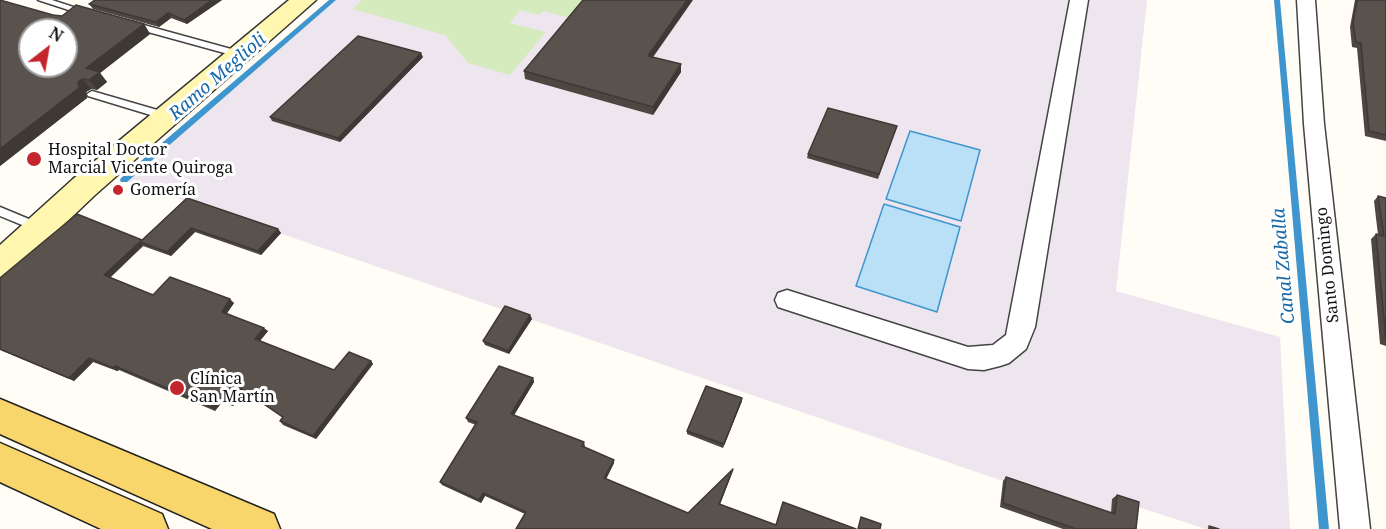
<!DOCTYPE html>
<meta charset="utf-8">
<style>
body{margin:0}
#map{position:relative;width:1386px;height:529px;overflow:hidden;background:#fffdf5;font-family:"Noto Serif",serif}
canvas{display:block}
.north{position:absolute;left:18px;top:18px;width:60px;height:60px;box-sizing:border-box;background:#fff;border:2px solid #a0a0a0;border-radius:50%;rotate:31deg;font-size:16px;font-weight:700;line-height:24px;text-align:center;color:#111}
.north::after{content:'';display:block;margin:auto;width:21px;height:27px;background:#c4262e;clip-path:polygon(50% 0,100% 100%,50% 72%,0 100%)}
</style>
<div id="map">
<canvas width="1386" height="529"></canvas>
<div class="north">N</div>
</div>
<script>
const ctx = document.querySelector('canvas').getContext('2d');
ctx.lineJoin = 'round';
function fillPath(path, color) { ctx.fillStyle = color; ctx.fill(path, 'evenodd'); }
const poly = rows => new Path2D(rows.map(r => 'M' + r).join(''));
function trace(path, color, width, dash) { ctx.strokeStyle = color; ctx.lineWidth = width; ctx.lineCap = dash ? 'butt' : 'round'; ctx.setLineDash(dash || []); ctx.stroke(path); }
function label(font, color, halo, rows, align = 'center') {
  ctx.font = font + ' "Noto Serif",serif'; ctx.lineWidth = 6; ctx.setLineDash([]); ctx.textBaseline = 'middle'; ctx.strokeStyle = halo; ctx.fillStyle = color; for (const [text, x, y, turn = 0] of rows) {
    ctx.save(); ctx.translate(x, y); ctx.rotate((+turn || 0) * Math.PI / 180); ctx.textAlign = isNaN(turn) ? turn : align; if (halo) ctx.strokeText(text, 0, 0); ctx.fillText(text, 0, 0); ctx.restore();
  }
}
const industrial = poly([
 [336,0,1147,0,1116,291,1280,337,1290,529,1206,529,1113,499,1111,518,127,181]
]);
const green = poly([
 [362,0,590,0,574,19,543,11,540,15,520,10,510,23,546,32,510,75,468,63,445,35,353,9]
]);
const water = poly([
 [910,131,980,150,961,221,886,199,910,131],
 [884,204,960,227,937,312,856,286,884,204]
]);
const stream = poly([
 [329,0,336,0,127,182,121,182,120,180,121,178,329,0],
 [1274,0,1280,0,1329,529,1319,529,1274,0]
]);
const service = poly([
 [38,0,52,0,92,13,87,16,38,0],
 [133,22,242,52,244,54,239,57,130,27,128,25,133,22],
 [92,91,171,114,172,116,167,120,88,96,87,94,92,91],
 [0,207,36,222,38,225,32,229,0,216,0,207]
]);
const minor = poly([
 [1070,0,1088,0,1035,327,1026,349,1009,363,1000,366,984,370,968,369,778,307,775,300,778,293,787,290,968,347,993,345,1006,335,1070,0],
 [1297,0,1315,0,1324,124,1370,529,1340,529,1304,124,1297,0]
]);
const secondary = poly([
 [289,0,316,0,95,195,12,274,0,278,0,245,73,179,289,0]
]);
const primary = poly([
 [0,399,274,514,280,529,212,529,0,434,0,399],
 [0,443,162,514,168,529,101,529,0,482,0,443]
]);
const wall = poly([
 [0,0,53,15,144,24,150,34,100,73,107,82,97,90,91,89,86,92,87,98,0,166],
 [222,0,187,24,171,18,159,27,93,9,89,4],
 [1355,0,1386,0,1386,141,1365,136,1357,48,1352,47,1350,27],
 [423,57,340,142,272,121,270,117],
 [653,57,681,72,653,115,525,79,524,71],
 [897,126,878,179,807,158,808,154],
 [1378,196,1386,198,1386,346,1380,344,1371,239,1376,234,1378,235,1374,201],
 [187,198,278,229,281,233,261,255,195,232,171,256,143,246,110,278,153,295,234,303,227,313,268,331,260,341,334,370,371,361,373,364,316,439,283,425,280,421,283,418,245,392,233,406,222,402,215,411,119,370,117,371,93,362,74,381,0,350,0,278,142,240],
 [530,315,532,319,509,354,485,345,483,341],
 [499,366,533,378,534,382,514,415,584,442,585,446,584,447,614,460,614,463,606,479,688,513,733,469,732,473,720,504,776,525,783,502,856,529,516,529,525,514,485,496,481,503,442,485,440,482,476,425,468,422,466,418],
 [742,398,742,401,723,448,687,434,687,431],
 [1006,477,1111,513,1112,499,1117,495,1136,529,1063,529,1000,507,1003,481]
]);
const shadedWall = poly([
 [212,0,222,0,187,24,184,20],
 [687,0,693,0,649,63,648,56],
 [168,13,171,18,159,27,156,22],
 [144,24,150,34,100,73,107,82,97,90,89,80,86,68],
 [421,53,423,57,340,142,338,138],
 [681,64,681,72,653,115,653,107],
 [83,79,91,89,86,92,87,98,0,166,0,149,78,82],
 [191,228,195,232,171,256,167,252],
 [278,229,281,233,261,255,258,251],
 [140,242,143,246,108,279,104,275],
 [230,299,234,303,225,316,222,312],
 [530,315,532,319,509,354,508,351],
 [264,328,268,331,258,343,255,339],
 [89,358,93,362,74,381,69,378],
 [371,361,373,364,316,439,313,436],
 [115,366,119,370,117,371,113,368],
 [533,378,534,382,513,417,511,414],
 [241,388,245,392,233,406,229,402],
 [218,398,222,402,215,411,211,407],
 [742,398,742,401,723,448,724,444],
 [614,460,614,463,605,481,604,478],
 [733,469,732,473,719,507,719,504],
 [483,493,485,496,481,503,479,500]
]);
const building = poly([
 [0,0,53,15,62,16,76,5,144,24,86,68,100,72,89,80,83,79,78,82,79,88,0,149,0,0],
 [30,30,66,30,66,66,30,66,30,30],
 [95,0,212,0,184,20,168,13,156,22,89,4,95,0],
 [583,0,687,0,648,56,681,64,653,107,524,71,583,0],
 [1357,0,1386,0,1386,135,1369,131,1361,43,1356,42,1353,23,1357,0],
 [358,36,421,53,338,138,270,117,358,36],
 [828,108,897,126,879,174,808,154,828,108],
 [1378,196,1386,198,1386,340,1376,234,1384,236,1378,196],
 [187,198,278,229,258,251,191,228,167,252,140,242,187,198],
 [77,214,142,240,104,275,153,295,170,277,230,299,222,312,264,328,255,339,334,370,349,352,371,361,313,436,280,421,283,417,241,388,229,402,218,398,211,407,115,366,113,368,89,358,69,378,0,349,0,278,77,214],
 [505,306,530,315,508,351,483,341,505,306],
 [499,366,533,378,511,414,584,442,582,446,614,460,604,478,688,513,733,469,719,504,776,525,783,502,856,529,516,529,526,512,483,493,479,500,440,482,477,422,466,418,499,366],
 [706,386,742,398,724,444,687,431,706,386],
 [1006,477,1115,514,1117,495,1139,502,1136,529,1076,529,1003,503,1006,477],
 [861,517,881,524,880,529,858,529,861,517],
 [1209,526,1219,529,1209,529,1209,526]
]);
const markers = [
 [34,159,8,"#c4262e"],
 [118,190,6,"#c4262e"],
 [177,388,8,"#c4262e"]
];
const poiNames = [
 ["Hospital Doctor",48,150],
 ["Marcial Vicente Quiroga",48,168],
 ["Gomería",130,190],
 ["Clínica",190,379],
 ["San Martín",190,397]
];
const streetNames = [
 ["Santo Domingo",1328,265,-96]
];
const waterNames = [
 ["Ramo Meglioli",218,77,-41],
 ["Canal Zaballa",1284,266,-95]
];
fillPath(industrial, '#eee6ef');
fillPath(green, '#d5ebbd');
fillPath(water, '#b9e0f7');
trace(water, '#3f96cf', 1.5);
fillPath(stream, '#3f96cf');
trace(service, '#444', 3);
trace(minor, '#444', 3);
trace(secondary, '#333', 3);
trace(primary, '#222', 3);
fillPath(service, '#fff');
fillPath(minor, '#fff');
fillPath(secondary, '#fff6b0');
fillPath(primary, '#f9d66b');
fillPath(wall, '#4d4742');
fillPath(shadedWall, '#3f3936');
fillPath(building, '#5a524d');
trace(building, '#3f3936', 1.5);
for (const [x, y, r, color] of markers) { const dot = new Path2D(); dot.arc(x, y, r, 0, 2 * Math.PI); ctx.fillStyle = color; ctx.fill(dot); trace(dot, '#fff', 2); }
label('16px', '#111', '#fff', poiNames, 'left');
label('16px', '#111', '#fff', streetNames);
label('italic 18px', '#1768a6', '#fff', waterNames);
</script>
